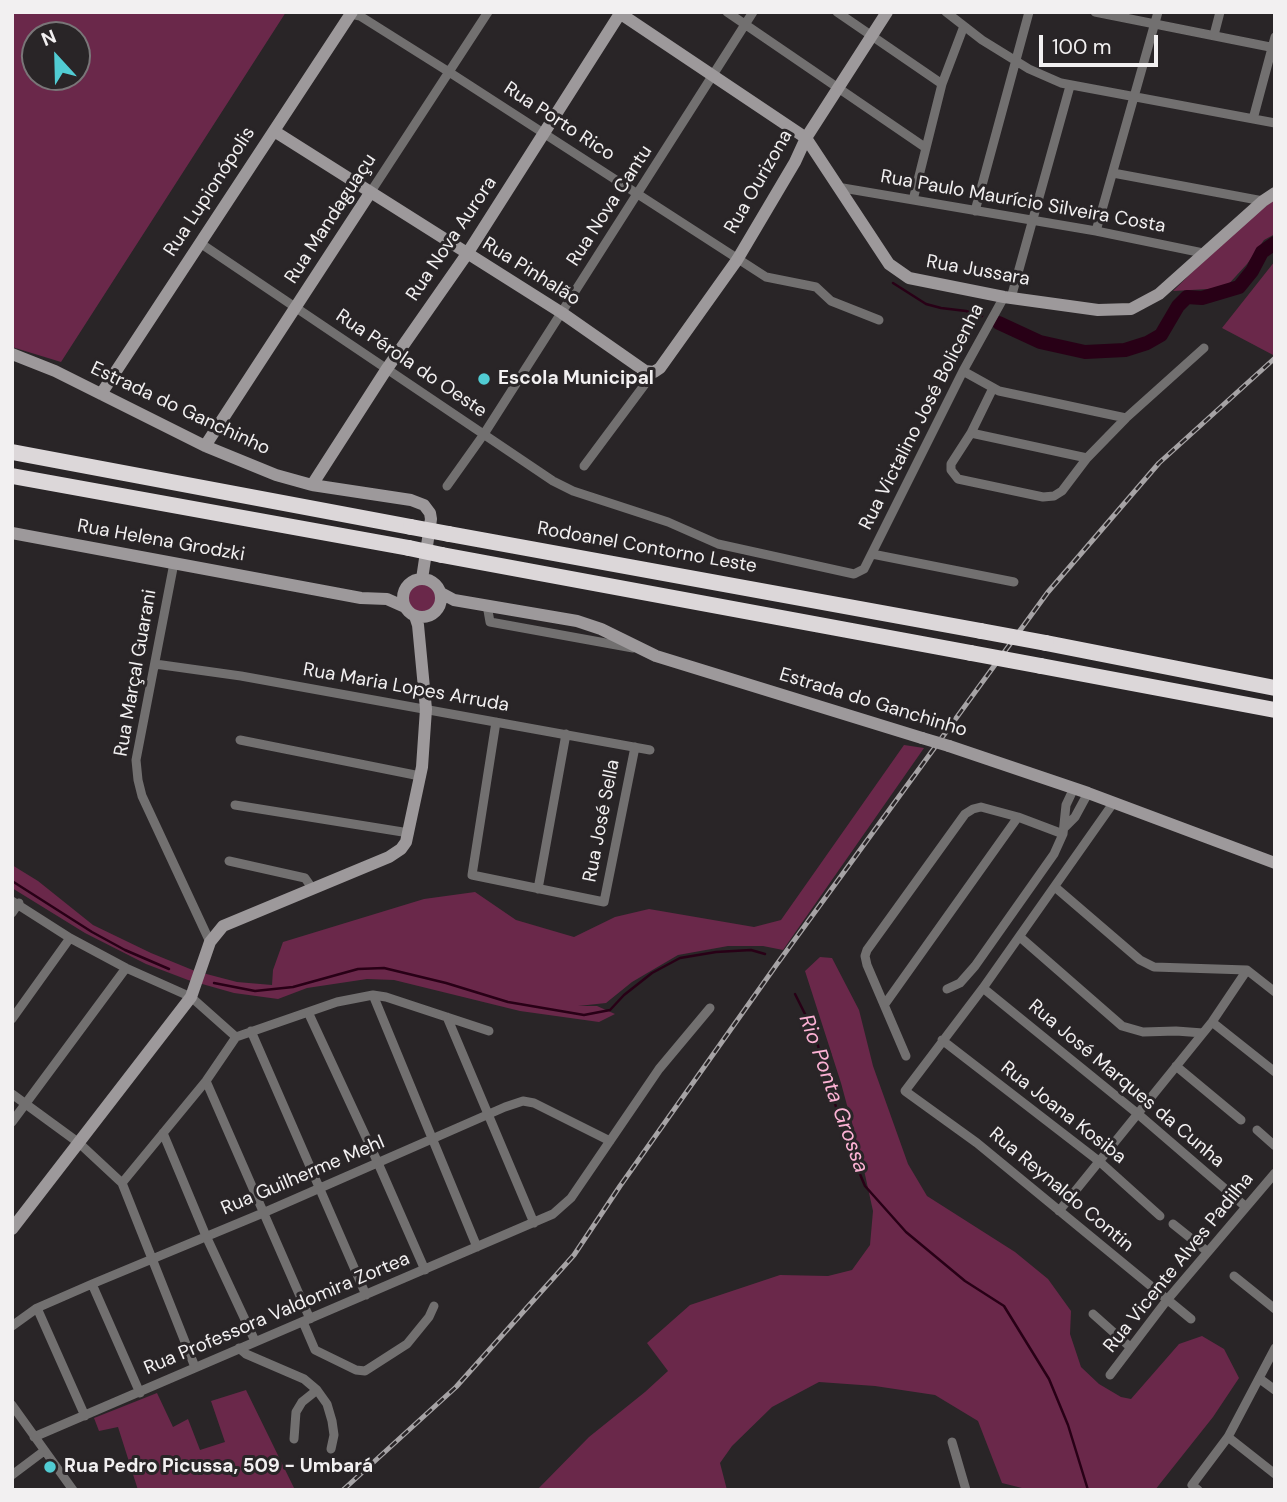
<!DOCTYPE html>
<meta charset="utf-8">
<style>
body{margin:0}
#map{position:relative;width:1287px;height:1502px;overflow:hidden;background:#292527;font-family:"DM Sans",sans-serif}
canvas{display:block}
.frame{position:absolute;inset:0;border:14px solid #f2f0f1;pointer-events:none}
.north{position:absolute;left:21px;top:21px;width:70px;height:70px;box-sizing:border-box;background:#292527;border:2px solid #797678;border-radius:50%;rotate:338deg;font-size:19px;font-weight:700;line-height:28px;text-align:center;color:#f2f0f1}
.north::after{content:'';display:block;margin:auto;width:24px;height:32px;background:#51ccd3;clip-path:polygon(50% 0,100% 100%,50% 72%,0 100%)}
.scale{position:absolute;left:1039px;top:35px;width:119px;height:32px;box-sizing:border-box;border:4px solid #f2f0f1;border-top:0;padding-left:9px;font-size:21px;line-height:24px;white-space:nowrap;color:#f2f0f1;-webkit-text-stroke:5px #292527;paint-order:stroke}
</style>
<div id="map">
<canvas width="1287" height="1502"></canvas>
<div class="frame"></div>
<div class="north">N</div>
<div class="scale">100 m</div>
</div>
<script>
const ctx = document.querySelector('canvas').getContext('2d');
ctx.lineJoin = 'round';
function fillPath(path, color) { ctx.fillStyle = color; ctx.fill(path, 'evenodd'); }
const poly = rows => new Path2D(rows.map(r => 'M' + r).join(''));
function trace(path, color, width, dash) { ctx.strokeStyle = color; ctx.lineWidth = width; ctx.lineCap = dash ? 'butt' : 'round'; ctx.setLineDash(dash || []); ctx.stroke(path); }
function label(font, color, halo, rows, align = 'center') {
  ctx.font = font + ' "DM Sans",sans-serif'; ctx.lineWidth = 6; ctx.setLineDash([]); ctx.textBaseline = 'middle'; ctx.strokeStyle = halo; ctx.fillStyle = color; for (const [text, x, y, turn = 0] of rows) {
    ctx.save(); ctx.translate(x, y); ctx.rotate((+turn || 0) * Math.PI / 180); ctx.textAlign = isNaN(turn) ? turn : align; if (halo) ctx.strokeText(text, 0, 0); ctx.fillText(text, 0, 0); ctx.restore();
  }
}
const green = poly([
 [12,12,286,12,61,362,12,347],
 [35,35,77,35,77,77,35,77],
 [1275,199,1275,234,1264,240,1247,264,1225,288,1173,291,1234,231],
 [1275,261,1275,356,1222,328],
 '407 598a15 15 0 1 1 30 0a15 15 0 1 1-30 0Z',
 [904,745,924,748,783,950,763,946,728,946,678,955,632,982,606,1003,578,1006,597,1006,615,1014,599,1022,520,1011,394,980,367,979,307,988,278,999,234,993,188,980,146,964,85,933,12,888,12,865,38,881,93,925,151,953,195,971,237,982,272,985,273,970,283,942,424,899,475,892,516,920,574,937,615,917,649,909,754,927,781,920],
 [820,957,832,958,859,1010,873,1066,908,1164,927,1196,1015,1252,1048,1279,1071,1311,1070,1334,1081,1367,1099,1384,1121,1397,1131,1399,1179,1344,1202,1336,1224,1349,1239,1378,1213,1417,1155,1490,1030,1490,1002,1483,978,1421,935,1395,875,1386,819,1382,772,1407,732,1446,720,1463,727,1490,537,1490,589,1437,645,1392,668,1371,647,1343,690,1305,780,1275,828,1276,852,1270,870,1245,873,1211,862,1161,841,1083,805,971],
 [246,1390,295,1490,138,1490,118,1427,99,1431,94,1418,157,1393,173,1427,188,1419,200,1450,225,1442,211,1401]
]);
const stream = poly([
 [893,283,926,304,941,308,966,311,982,316],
 [12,881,92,932,125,950,169,969],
 [214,983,255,991,293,987,358,969,384,968,446,983,508,1002,584,1015,610,1010,624,995,652,973,680,958,716,952,751,950,765,954],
 [795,994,814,1032,846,1141,865,1186,906,1232,965,1281,1004,1306,1049,1379,1068,1425,1088,1490]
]);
const river = poly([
 [999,323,1040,342,1085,352,1125,350,1147,343,1161,335,1178,306,1187,297,1202,298,1239,287,1252,271,1262,252,1275,243]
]);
const street = poly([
 [727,12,926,148],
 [837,12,942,84],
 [946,12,982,40,1029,69,1061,83,1275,123],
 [1095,12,1275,48],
 [351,14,360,16,449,72,766,277,816,287,831,301,879,320],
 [1214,35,1220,12],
 [1253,119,1275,37],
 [1113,173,1263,201],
 [837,187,1096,231,1203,253],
 [370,193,488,12],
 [913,200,942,84,964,26],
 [975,211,1029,12],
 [1096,231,1158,12],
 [200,243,553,481,573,491,668,522,718,544,854,574,864,569,963,371,1004,297],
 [1011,298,1070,86],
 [963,371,999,391,1126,418],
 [993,388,971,433,951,464,951,470,958,479,1043,497,1054,496,1062,491,1087,458,1126,418,1204,348],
 [971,433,1087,458],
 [584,466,654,372],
 [447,486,484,434,753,12],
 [872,554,1014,582],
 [174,563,136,760,138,780,142,796,210,942],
 [487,605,490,622,633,648],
 [155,664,241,676,650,750],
 [496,722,472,875,604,902,635,747],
 [240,740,420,776],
 [1114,802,983,988,905,1091,977,1143,1191,1319],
 [235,805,409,833],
 [1065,827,1075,817,1088,793],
 [229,861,305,878,312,888],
 [1055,887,1140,960,1154,967,1247,970,1275,992],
 [538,889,566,734],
 [12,901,70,938,126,968,191,997,236,1037,337,1002,373,995,386,997,489,1031],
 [12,913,19,903],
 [1020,937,1122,1026,1143,1032,1176,1031,1203,1033],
 [983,988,1138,1114,1246,1207],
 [947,989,960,983,975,966,1054,854,1063,834,1066,805,1074,788],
 [373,995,477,1247],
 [885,1004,1018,817],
 [308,1012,378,1163,425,1270],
 [447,1017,534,1223],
 [12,1019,70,938],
 [1212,1022,1275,1072],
 [251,1031,366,1295],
 [942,1040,1100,1162,1160,1216],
 [906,1056,867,965,865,956,867,950,965,814,973,809,981,807,1018,817,1063,834],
 [1176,1066,1241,1120],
 [206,1081,310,1319],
 [12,1094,79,1143,122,1183,195,1367],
 [12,1122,126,968],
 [1257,1130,1275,1146],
 [163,1133,206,1236,255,1341],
 [122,1183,206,1081,236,1037],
 [1059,1211,1212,1022,1247,970],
 [1173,1224,1208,1252],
 [1234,1276,1275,1309],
 [92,1284,140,1393],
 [37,1308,85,1416],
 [1093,1314,1130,1347],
 [303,1322,315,1350,356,1370,365,1371,407,1344,429,1317,434,1306],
 [12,1326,37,1308,92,1284,263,1213,505,1107,523,1101,534,1103,610,1141],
 [239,1348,246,1354,304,1379,317,1390,327,1404,332,1421,334,1435,331,1449],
 [1110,1375,1167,1300,1275,1173],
 [1260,1379,1275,1390],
 [12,1405,73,1490],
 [34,1437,553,1214,571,1198,659,1069,710,1008],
 [1228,1437,1275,1474],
 [294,1439,296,1412,302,1402,317,1390],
 [952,1442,966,1490],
 [12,1475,44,1451],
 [1198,1490,1192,1485,1228,1437,1275,1348]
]);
const secondary = poly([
 [618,12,806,138,889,264,909,278,1004,297,1098,310,1131,309,1159,294,1263,201,1275,193],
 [274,131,562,313,645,371,654,372,660,368,737,260,795,162,806,138,887,12],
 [12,354,55,371,205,446,276,475,312,485,411,500,424,505,430,513,431,519,422,579],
 [101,394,352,12],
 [205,446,370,193],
 [312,485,386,370,467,254,621,12],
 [12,533,361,598,387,599,405,607],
 '403 598a19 19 0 1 1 38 0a19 19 0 1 1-38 0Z',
 [441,593,454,600,577,621,601,629,656,656,922,738],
 [949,746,1088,793,1275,863],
 [12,1229,191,997,210,942,223,926,389,857,401,849,406,842,422,767,426,709,418,625,415,616]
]);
const highway = poly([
 [12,452,411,527],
 [12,476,409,548],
 [449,534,981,631],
 [442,555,971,653],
 [1046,643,1275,688],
 [1041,666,1275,710]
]);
const rail = poly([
 [343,1490,456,1387,574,1255,620,1186,777,964,1048,592,1159,463,1275,358]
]);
const secondaryBridge = poly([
 [922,738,949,746]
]);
const highwayBridge = poly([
 [411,527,449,534],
 [409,548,442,555],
 [981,631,1046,643],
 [971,653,1041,666]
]);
const markers = [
 [484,379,7,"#51ccd3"],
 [50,1467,7,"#51ccd3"]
];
const streetNames = [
 ["Rua Porto Rico",559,122,33],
 ["Rua Ourizona",759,182,-60],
 ["Rua Lupionópolis",210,192,-57],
 ["Rua Paulo Maurício Silveira Costa",1023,202,10],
 ["Rua Nova Cantu",610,206,-57],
 ["Rua Mandaguaçu",331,219,-57],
 ["Rua Nova Aurora",452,239,-56],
 ["Rua Jussara",978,271,10],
 ["Rua Pinhalão",531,272,32],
 ["Rua Pérola do Oeste",411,364,34],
 ["Estrada do Ganchinho",180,409,25],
 ["Rua Victalino José Bolicenha",922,417,-63],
 ["Rua Helena Grodzki",161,541,10],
 ["Rodoanel Contorno Leste",647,548,10],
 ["Rua Marçal Guarani",136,673,-80],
 ["Rua Maria Lopes Arruda",406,688,10],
 ["Estrada do Ganchinho",873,703,17],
 ["Rua José Sella",602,821,-79],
 ["Rua José Marques da Cunha",1126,1084,40],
 ["Rua Joana Kosiba",1063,1113,38],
 ["Rua Guilherme Mehl",303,1176,-23],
 ["Rua Reynaldo Contin",1061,1190,40],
 ["Rua Vicente Alves Padilha",1179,1263,-51],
 ["Rua Professora Valdomira Zortea",277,1314,-23]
];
const poiNames = [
 ["Escola Municipal",498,379],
 ["Rua Pedro Picussa, 509 - Umbará",64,1467]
];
const waterNames = [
 ["Rio Ponta Grossa",833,1094,70]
];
fillPath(green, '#6a284a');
trace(stream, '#280016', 2.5);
trace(river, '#280016', 14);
trace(street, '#727070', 9);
trace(secondary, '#9d999b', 12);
trace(highway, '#dcd7d9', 16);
trace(rail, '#a6a3a5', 5);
trace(rail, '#292527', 2.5, [8]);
trace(secondaryBridge, '#9d999b', 12);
trace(highwayBridge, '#dcd7d9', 16);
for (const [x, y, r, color] of markers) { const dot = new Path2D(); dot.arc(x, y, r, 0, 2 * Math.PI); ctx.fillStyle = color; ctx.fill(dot); trace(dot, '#292527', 2.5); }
label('19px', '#f2f0f1', '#292527', streetNames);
label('bold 19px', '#f2f0f1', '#292527', poiNames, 'left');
label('italic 21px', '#fcb2d4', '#292527', waterNames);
</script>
